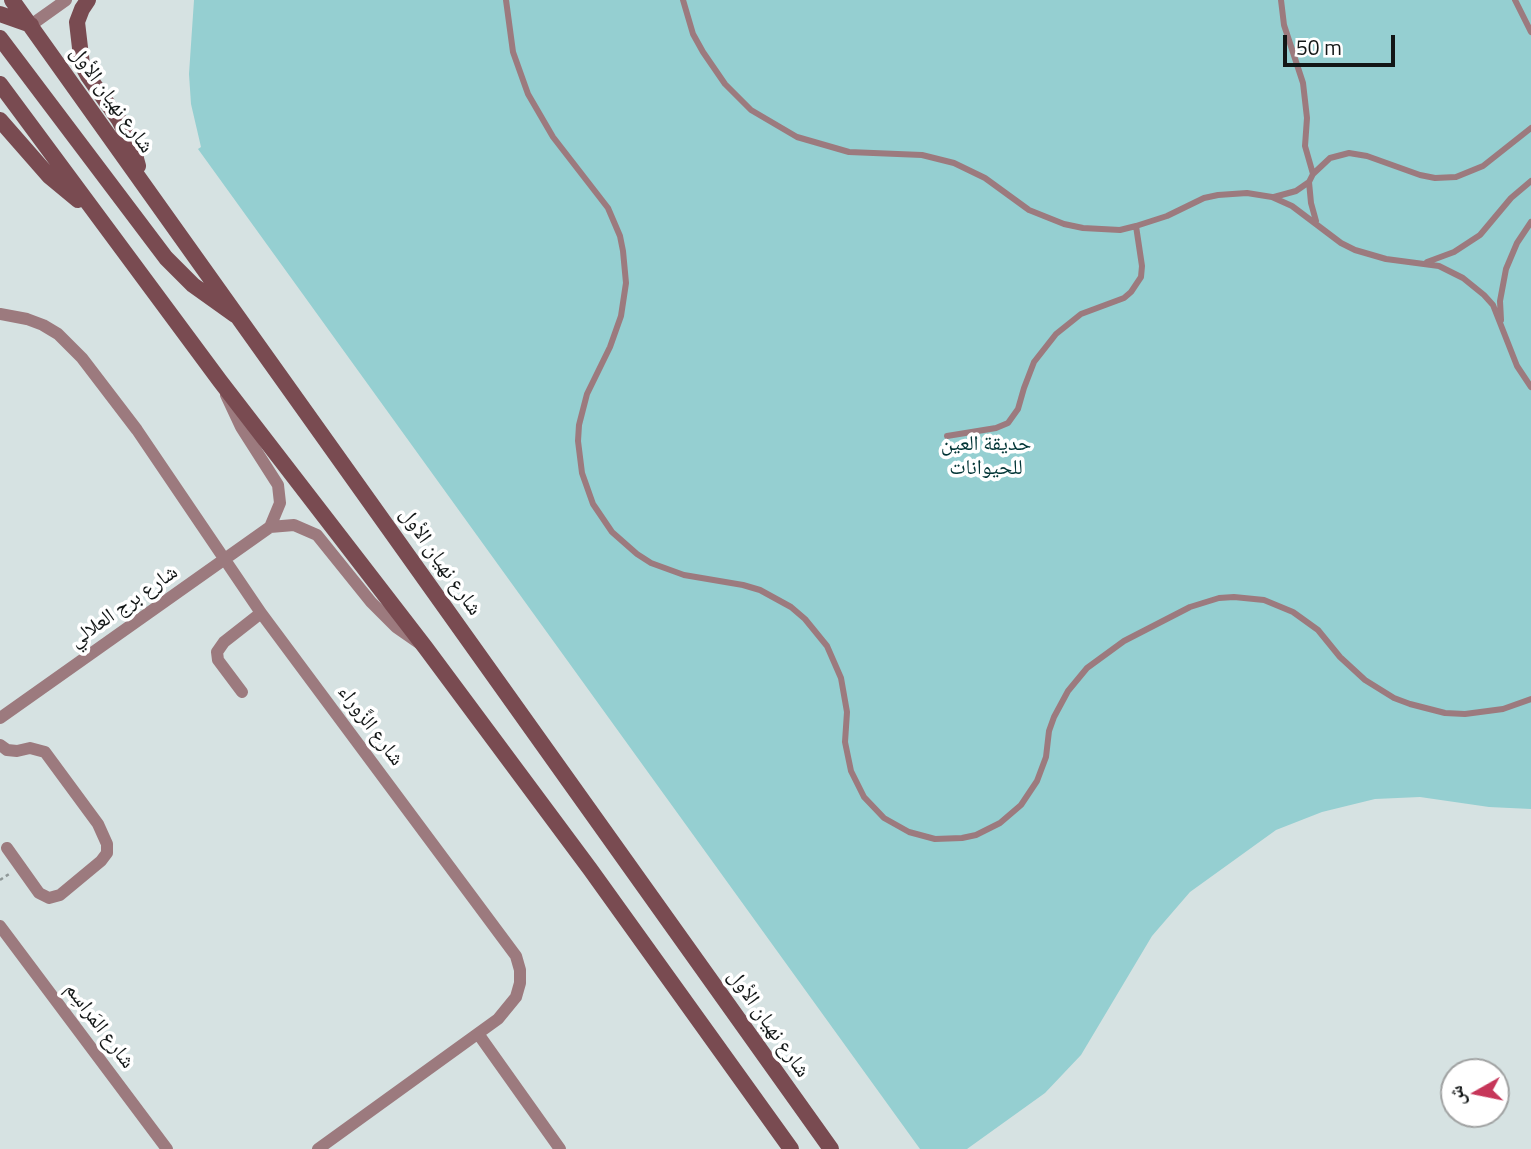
<!DOCTYPE html>
<meta charset="utf-8">
<style>
body{margin:0}
#map{position:relative;width:1531px;height:1149px;overflow:hidden;background:#d6e2e2;font-family:"Titillium Web","Noto Naskh Arabic",sans-serif}
canvas{display:block}
.north{position:absolute;left:1440px;top:1058px;width:70px;height:70px;box-sizing:border-box;background:#fff;border:2px solid #a0a2a2;border-radius:50%;rotate:261deg;font-size:19px;font-weight:700;line-height:28px;text-align:center;color:#121616}
.north::after{content:'';display:block;margin:auto;width:24px;height:32px;background:#c63659;clip-path:polygon(50% 0,100% 100%,50% 72%,0 100%)}
.scale{position:absolute;left:1283px;top:35px;width:112px;height:32px;box-sizing:border-box;border:4px solid #121616;border-top:0;padding-left:9px;font-size:21px;line-height:24px;white-space:nowrap;color:#121616;-webkit-text-stroke:5px #fff;paint-order:stroke}
</style>
<div id="map">
<canvas width="1531" height="1149"></canvas>
<div class="north">ش</div>
<div class="scale">50 m</div>
</div>
<script>
const ctx = document.querySelector('canvas').getContext('2d');
ctx.lineJoin = 'round';
function fillPath(path, color) { ctx.fillStyle = color; ctx.fill(path, 'evenodd'); }
const poly = rows => new Path2D(rows.map(r => 'M' + r).join(''));
function trace(path, color, width, dash) { ctx.strokeStyle = color; ctx.lineWidth = width; ctx.lineCap = dash ? 'butt' : 'round'; ctx.setLineDash(dash || []); ctx.stroke(path); }
function label(font, color, halo, rows, align = 'center') {
  ctx.font = font + ' "Titillium Web","Noto Naskh Arabic",sans-serif'; ctx.lineWidth = 7; ctx.setLineDash([]); ctx.textBaseline = 'middle'; ctx.strokeStyle = halo; ctx.fillStyle = color; for (const [text, x, y, turn = 0] of rows) {
    ctx.save(); ctx.translate(x, y); ctx.rotate((+turn || 0) * Math.PI / 180); ctx.textAlign = isNaN(turn) ? turn : align; if (halo) ctx.strokeText(text, 0, 0); ctx.fillText(text, 0, 0); ctx.restore();
  }
}
const green = poly([
 [194,0,1531,0,1531,809,1489,807,1420,797,1375,799,1322,812,1276,830,1190,892,1152,936,1081,1055,1045,1093,967,1149,920,1149,198,149,201,147,191,104,189,74]
]);
const path = poly([
 [0,880,9,874]
]);
const service = poly([
 [506,0,513,52,528,94,553,137,608,208,620,236,623,251,626,283,621,316,610,347,587,394,579,425,578,441,582,473,593,504,612,532,637,554,651,563,684,575,743,585,760,590,791,607,805,619,827,646,841,678,847,712,845,742,851,771,864,797,884,818,909,832,935,839,962,838,976,835,1000,823,1021,805,1037,781,1046,757,1049,731,1054,717,1068,691,1087,668,1124,641,1190,607,1219,598,1234,597,1264,600,1293,612,1318,630,1340,657,1365,680,1394,698,1410,704,1445,713,1465,714,1503,709,1531,699],
 [683,0,693,34,703,52,725,84,751,110,797,137,849,152,922,155,954,163,985,178,1029,210,1064,224,1083,228,1120,230,1136,226,1167,216,1204,198,1218,195,1247,193,1272,197,1292,206,1341,243,1355,250,1386,259,1439,266,1463,278,1484,295,1493,305,1517,366,1531,387],
 [1281,0,1284,25,1303,83,1307,118,1305,146,1313,174],
 [1515,0,1531,32],
 [1309,182,1311,203,1316,221],
 [1274,197,1296,191,1309,182,1313,174,1330,158,1349,153,1367,156,1420,175,1435,178,1456,177,1483,166,1531,128],
 [1427,262,1454,252,1480,235,1511,198,1531,181],
 [1501,320,1500,301,1506,269,1517,243,1531,222],
 [947,436,996,428,1008,423,1018,409,1024,388,1034,362,1056,334,1081,314,1124,298,1131,292,1141,277,1142,266,1136,226]
]);
const minor = poly([
 [31,25,66,0],
 [0,314,27,319,43,325,58,334,82,358,137,430,261,613,516,956,520,970,520,983,516,997,498,1019,318,1149],
 [270,527,294,525,317,535,371,602,396,627,419,643],
 [242,692,218,660,217,652,224,642,261,613],
 [0,718,270,527,280,503,278,485,241,427,226,395],
 [0,745,7,750,17,751,30,748,45,752,98,824,107,844,107,853,101,861,60,895,49,898,39,893,7,848],
 [0,926,167,1149],
 [479,1035,560,1149]
]);
const secondary = poly([
 [12,0,831,1149],
 [88,0,82,9,77,22,82,65,88,76,119,120,133,148,138,166],
 [0,14,31,25],
 [0,38,166,258,193,285,235,315],
 [0,84,220,381,425,647,590,869,791,1149],
 [0,120,49,176,78,200]
]);
const streetNames = [
 ["شارع نهيان الأول",111,100,54],
 ["شارع نهيان الأول",440,562,55],
 ["شارع برج العلالي",124,607,-35],
 ["شارع الزَّوراء",370,726,53],
 ["شارع نهيان الأول",768,1024,55],
 ["شارع المَراسِم",99,1026,53]
];
const parkNames = [
 ["حديقة العين",986,445],
 ["للحيوانات",986,469]
];
fillPath(green, '#95cfd1');
trace(path, '#8f9898', 2.5, [3.5, 3.5]);
trace(service, '#9c7a7e', 6);
trace(minor, '#9c7a7e', 12);
trace(secondary, '#794b51', 16);
label('21px', '#121616', '#fff', streetNames);
label('21px', '#023536', '#fff', parkNames);
</script>
